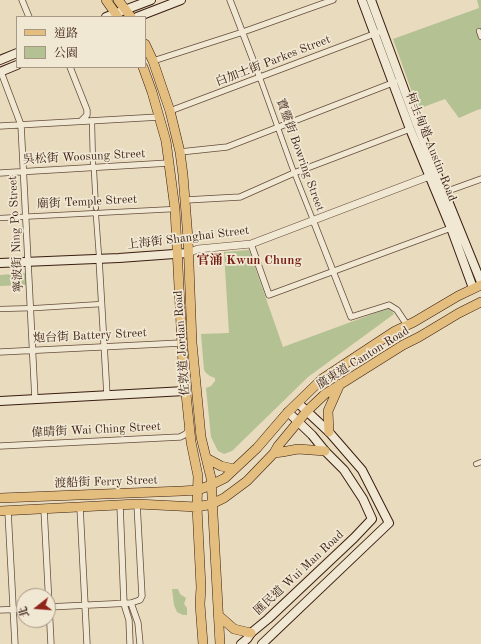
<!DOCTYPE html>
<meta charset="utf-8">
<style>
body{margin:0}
#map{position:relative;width:481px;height:644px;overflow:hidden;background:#e9dbbd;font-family:"Old Standard TT","Noto Serif TC",serif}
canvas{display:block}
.legend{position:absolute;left:16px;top:16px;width:130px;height:52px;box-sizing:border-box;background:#f1e8d4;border:1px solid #a79786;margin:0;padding:5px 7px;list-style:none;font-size:12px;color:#391d11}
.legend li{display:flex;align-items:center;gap:8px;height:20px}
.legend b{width:20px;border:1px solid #a79786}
.north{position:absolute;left:16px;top:588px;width:40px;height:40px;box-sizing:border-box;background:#f1e8d4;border:1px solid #a79786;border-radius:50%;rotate:253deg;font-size:11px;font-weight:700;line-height:16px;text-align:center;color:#391d11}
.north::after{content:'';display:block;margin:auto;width:14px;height:18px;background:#8f2418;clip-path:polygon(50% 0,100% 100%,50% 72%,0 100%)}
</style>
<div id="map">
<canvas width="481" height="644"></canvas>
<ul class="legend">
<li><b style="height:5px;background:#e4be7e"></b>道路</li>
<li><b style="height:11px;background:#b3c193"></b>公園</li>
</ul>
<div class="north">北</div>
</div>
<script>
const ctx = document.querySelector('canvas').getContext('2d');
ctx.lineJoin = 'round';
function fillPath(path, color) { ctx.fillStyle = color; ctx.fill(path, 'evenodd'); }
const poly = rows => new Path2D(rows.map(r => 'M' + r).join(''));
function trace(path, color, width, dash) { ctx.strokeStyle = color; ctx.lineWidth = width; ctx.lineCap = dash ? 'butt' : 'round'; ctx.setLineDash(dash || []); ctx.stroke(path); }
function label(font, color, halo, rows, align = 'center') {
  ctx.font = font + ' "Old Standard TT","Noto Serif TC",serif'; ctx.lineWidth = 3.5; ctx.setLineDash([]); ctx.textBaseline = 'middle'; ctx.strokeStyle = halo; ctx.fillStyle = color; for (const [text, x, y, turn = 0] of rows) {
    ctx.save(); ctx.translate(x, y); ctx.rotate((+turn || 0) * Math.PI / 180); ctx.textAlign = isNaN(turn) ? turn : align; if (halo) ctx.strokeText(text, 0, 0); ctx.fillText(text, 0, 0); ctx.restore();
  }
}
const green = poly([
 [477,0,481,0,481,109,477,110,459,118,445,99,418,109,393,39,479,8],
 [249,250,283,347,389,308,394,314,308,377,232,451,224,454,218,451,211,437,206,388,211,386,215,381,215,378,210,376,206,373,204,370,201,334,229,333,224,252],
 [25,273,26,285,0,286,0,275],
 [172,589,178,589,180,594,186,598,184,604,187,608,187,615,183,615,177,612,174,605]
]);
const pedestrian = poly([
 [479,31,481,37],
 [260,78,292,167,313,220],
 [92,123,93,164],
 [94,171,96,208],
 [96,216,99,256],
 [0,218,175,209],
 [0,309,36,308,102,304],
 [476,464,481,462]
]);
const minor = poly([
 [22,0,29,17],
 [230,0,260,78],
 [153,61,243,32,333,0],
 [70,67,87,110,87,115,81,121],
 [1,72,21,125,35,399],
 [170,111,382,31],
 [0,126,159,117],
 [180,152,227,147,395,82],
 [0,173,169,163],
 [445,192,481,179],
 [186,200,240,197,294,173,410,129],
 [313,220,351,317,389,305,397,310,407,325],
 [251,244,269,295,451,228],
 [99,259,107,395],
 [0,352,181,343],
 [0,446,180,437,186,434,189,429],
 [120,505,124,604,129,620,130,644],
 [80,507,87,644],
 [44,509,51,644],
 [8,511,15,644],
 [131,603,138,623,140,644],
 [48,607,131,603,140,600,142,596,137,504],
 [0,610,24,609]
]);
const tertiary = poly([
 [188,253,198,249,251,244,435,174]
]);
const secondary = poly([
 [362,0,410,129,451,228,473,288],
 [371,0,418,127,481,282],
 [106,17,151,0],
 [137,17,181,0],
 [0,60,17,53],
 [0,72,17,65],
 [0,263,119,258,188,253],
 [0,401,185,391],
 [241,644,247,639,251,633,268,619,354,538,372,519,363,499,344,470,325,451,312,435,288,412],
 [262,644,389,523,362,470,329,432,298,403]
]);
const primary = poly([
 [106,0,118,17],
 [118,0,131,17],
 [145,44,153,61,170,111,180,152,183,175,188,239,192,343,201,437,211,478,220,644],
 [143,67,152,92,166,141,175,209,183,365,191,442,198,476,197,507,201,587,200,604,203,644],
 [329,432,328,411,340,384],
 [274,453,282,452,298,449,325,451],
 [206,458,221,466,234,469],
 [0,498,182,491,198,490,211,485,225,478,257,448,288,412,322,379,395,331,414,322,458,296,481,285],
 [0,511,137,504,197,507,212,504,224,498,247,481,274,453,278,446,307,411,325,394,403,345,419,337,459,313,481,302],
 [218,615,234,629,251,633]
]);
const streetNames = [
 ["白加士街 Parkes Street",273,61,-21],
 ["柯士甸道 Austin Road",431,147,68],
 ["寶靈街 Bowring Street",300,155,70],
 ["吳松街 Woosung Street",84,157,-3],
 ["廟街 Temple Street",87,202,-3],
 ["寧波街 Ning Po Street",16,234,-93],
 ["上海街 Shanghai Street",188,238,-7],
 ["炮台街 Battery Street",90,336,-3],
 ["佐敦道 Jordan Road",182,343,-94],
 ["廣東道 Canton Road",363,358,-32],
 ["偉晴街 Wai Ching Street",96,430,-3],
 ["渡船街 Ferry Street",106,482,-2],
 ["匯民道 Wui Man Road",299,573,-43]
];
const neighbourhoodNames = [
 ["官涌 Kwun Chung",249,261]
];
fillPath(green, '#b3c193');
trace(pedestrian, '#654c3c', 6);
trace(minor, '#654c3c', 7);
trace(tertiary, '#654c3c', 8);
trace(secondary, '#391d11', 10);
trace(primary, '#391d11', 10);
trace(pedestrian, '#f1e8d4', 4.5);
trace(minor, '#f1e8d4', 5.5);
trace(tertiary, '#f1e8d4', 7);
trace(secondary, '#f1e8d4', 8);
trace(primary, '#e4be7e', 9);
label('12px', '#391d11', '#f1e8d4', streetNames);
label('bold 13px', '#7a1f14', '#f1e8d4', neighbourhoodNames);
</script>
